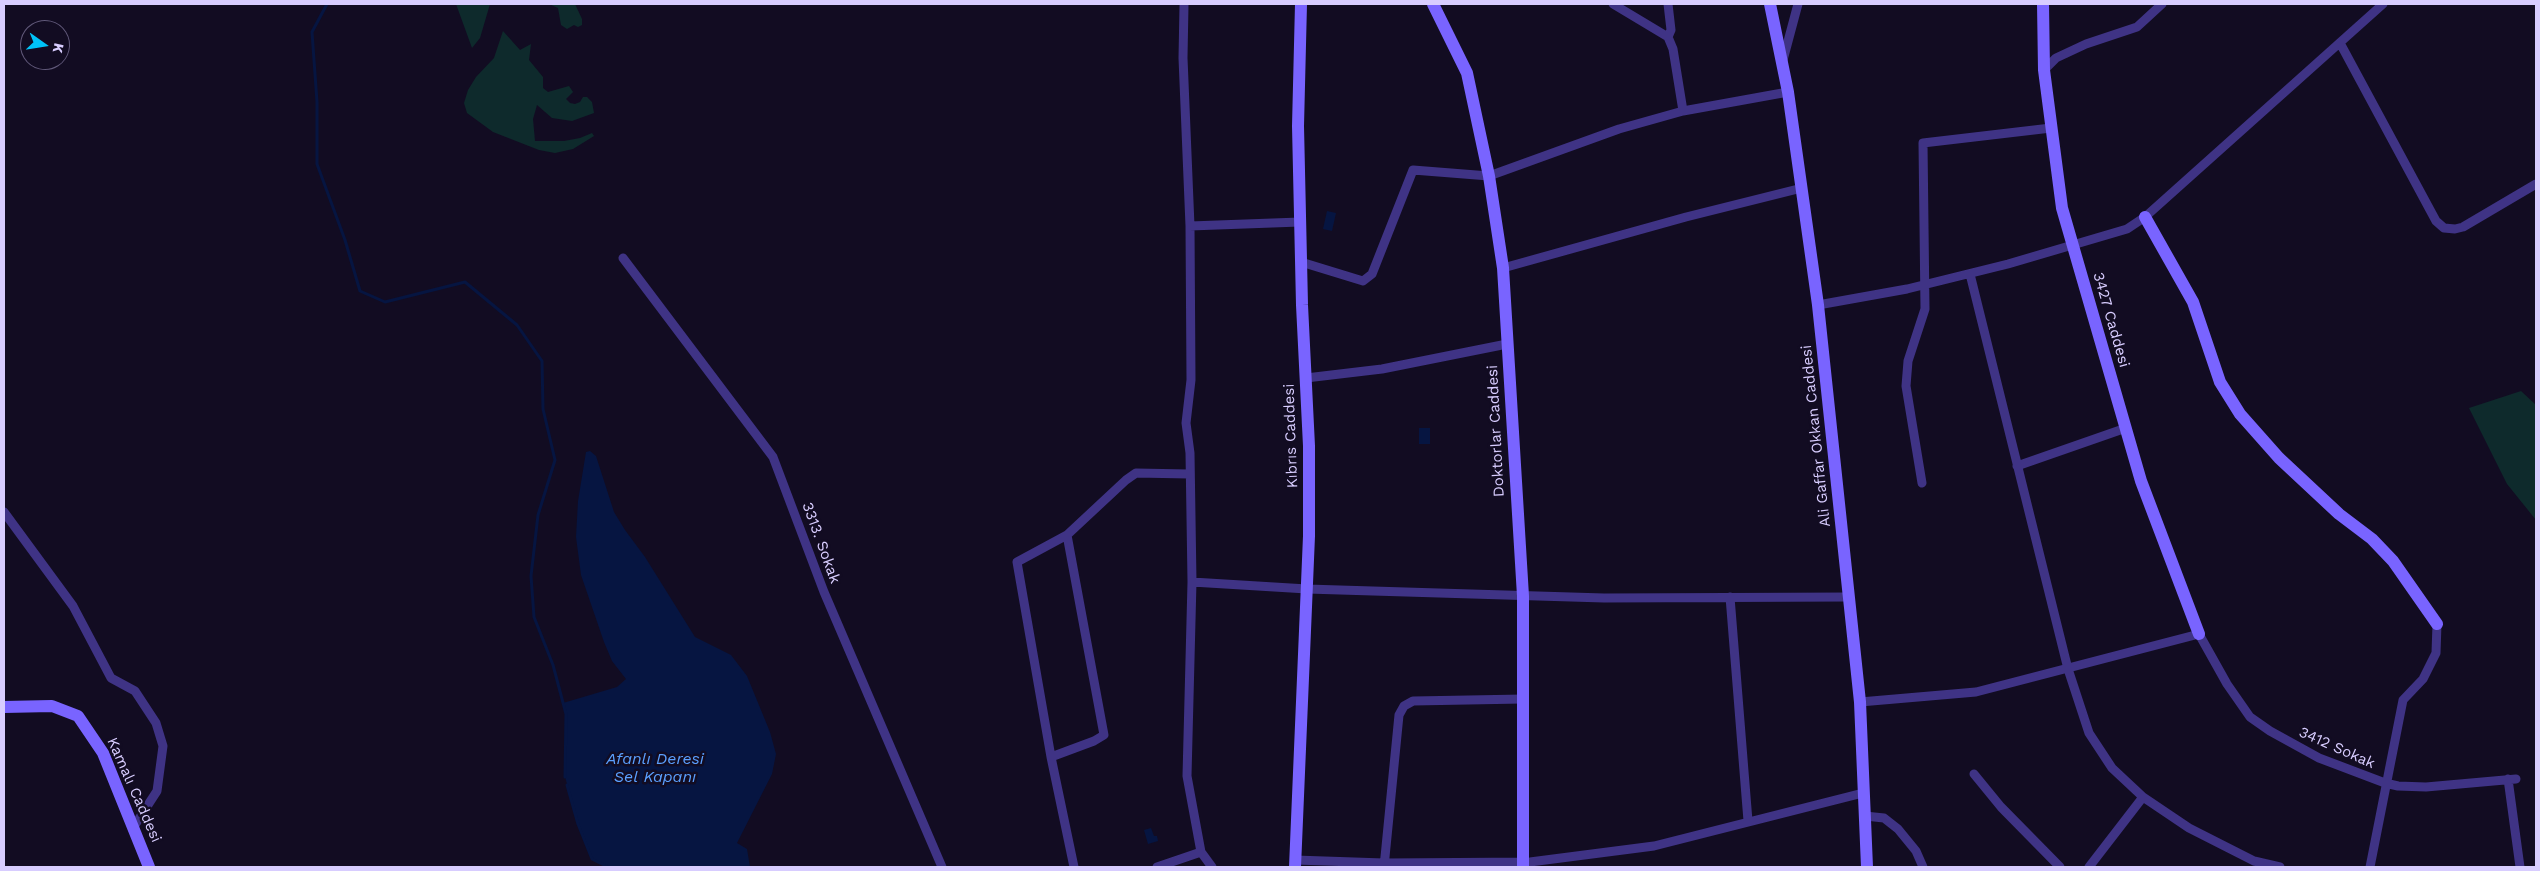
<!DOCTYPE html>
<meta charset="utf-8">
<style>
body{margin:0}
#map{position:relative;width:2540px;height:871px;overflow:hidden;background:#120c22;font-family:"Work Sans",sans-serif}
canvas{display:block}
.frame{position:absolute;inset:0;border:5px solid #d8cdff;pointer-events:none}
.north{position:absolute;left:20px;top:20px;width:50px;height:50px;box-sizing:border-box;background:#120c22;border:1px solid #61597a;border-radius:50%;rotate:103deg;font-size:14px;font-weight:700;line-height:20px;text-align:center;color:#d8cdff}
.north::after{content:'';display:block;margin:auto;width:18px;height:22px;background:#00c3f8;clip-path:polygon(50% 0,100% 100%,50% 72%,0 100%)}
</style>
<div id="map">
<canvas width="2540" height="871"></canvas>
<div class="frame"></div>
<div class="north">K</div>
</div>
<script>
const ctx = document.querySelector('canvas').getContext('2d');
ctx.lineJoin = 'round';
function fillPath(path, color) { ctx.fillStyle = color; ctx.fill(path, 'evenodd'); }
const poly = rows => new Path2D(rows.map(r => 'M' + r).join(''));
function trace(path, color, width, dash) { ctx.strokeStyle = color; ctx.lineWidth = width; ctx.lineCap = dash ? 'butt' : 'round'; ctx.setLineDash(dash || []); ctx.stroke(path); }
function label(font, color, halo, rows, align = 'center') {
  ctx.font = font + ' "Work Sans",sans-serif'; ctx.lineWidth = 5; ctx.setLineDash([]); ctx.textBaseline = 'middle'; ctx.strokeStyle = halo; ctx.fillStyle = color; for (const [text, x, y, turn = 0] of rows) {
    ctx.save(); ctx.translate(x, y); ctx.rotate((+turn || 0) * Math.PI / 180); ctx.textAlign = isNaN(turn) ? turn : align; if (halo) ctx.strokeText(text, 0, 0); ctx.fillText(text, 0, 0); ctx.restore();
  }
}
const green = poly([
 [456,4,490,4,480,38,472,48],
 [549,4,575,4,582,19,582,25,578,27,574,25,567,29,561,25,558,8],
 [503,31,520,50,531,44,529,60,543,77,543,88,548,92,569,86,573,92,566,99,570,103,575,104,580,102,583,97,587,97,592,102,594,113,572,121,552,118,537,105,533,119,535,141,564,141,580,138,592,133,594,136,573,149,555,153,539,150,493,132,467,113,464,103,468,90,476,77,494,58],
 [2521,391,2536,405,2536,520,2507,484,2469,408]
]);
const water = poly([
 [1327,211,1336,213,1332,231,1323,229],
 [1419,428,1430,428,1430,444,1419,444],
 [590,451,596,456,614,512,625,530,645,557,695,637,731,655,747,676,770,732,776,754,772,774,737,843,747,849,750,867,608,867,592,859,578,824,564,773,566,714,563,703,617,687,626,679,612,661,604,642,581,575,576,537,578,501,586,452],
 [1151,828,1154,836,1157,836,1158,841,1148,844,1144,830]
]);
const stream = poly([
 [327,4,312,32,317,102,317,164,345,240,360,291,385,302,465,282,517,325,542,361,543,409,555,460,538,515,531,576,534,617,553,665,566,714,565,777],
 [567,785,578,824,592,859,608,867]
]);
const street = poly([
 [1613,4,1668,37,1673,49,1683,111],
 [1668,4,1671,30,1668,37],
 [1184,5,1183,58,1190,226,1191,380,1186,423,1190,453,1192,582,1187,776,1201,852,1212,867],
 [2340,43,2436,221,2444,228,2455,229,2463,227,2536,184],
 [1783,60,1798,4],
 [2044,70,2056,58,2086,44,2137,27,2162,4],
 [1190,226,1300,222],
 [623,258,773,457,824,592,942,867],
 [1301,262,1363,281,1372,274,1413,170,1489,176,1619,129,1683,111,1788,92],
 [1503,268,1686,217,1802,188],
 [1970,274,2068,669,2089,733,2112,768,2143,797,2189,828,2254,861,2280,867],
 [1818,305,1907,289,2008,264,2127,229,2145,217,2383,4],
 [1306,378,1382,369,1507,344],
 [2017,466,2126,428],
 [1922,483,1906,386,1908,361,1925,309,1923,143,2051,128],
 [4,512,73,606,111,678,135,691,156,723,163,746,157,791,133,828],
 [1192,582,1307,589,1604,598,1849,597],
 [1730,597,1748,821],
 [1860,702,1976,692,2199,634,2227,684,2250,717,2270,731,2319,758,2385,783,2398,786,2426,787,2516,779],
 [1051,757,1094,741,1104,735,1067,535],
 [1974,774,2001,807,2060,867],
 [2508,779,2520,867],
 [1865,816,1884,818,1898,829,1916,851,1923,867],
 [1295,860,1384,863,1530,862,1654,846,1863,793],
 [1074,867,1051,757,1017,562,1067,535,1126,480,1136,473,1189,474],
 [1157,867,1201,852],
 [1384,867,1399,715,1404,706,1413,701,1523,699],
 [2089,867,2143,797],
 [2370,867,2403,700,2423,679,2436,653,2437,624]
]);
const secondary = poly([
 [1433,4,1467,73,1489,176,1503,268,1523,596,1523,867],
 [1770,4,1788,92,1818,305,1860,702,1867,867],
 [2043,4,2044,70,2062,208,2141,481,2199,634],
 [2145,217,2193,302,2220,382,2240,414,2279,458,2339,514,2372,539,2393,561,2437,624],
 [4,707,52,706,78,716,103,753,149,867],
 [1295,867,1309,536,1309,446,1302,305,1298,126,1301,4]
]);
const streetNames = [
 ["3427 Caddesi",2111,320,74],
 ["Doktorlar Caddesi",1496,431,-93],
 ["Kıbrıs Caddesi",1291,436,-92],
 ["Ali Gaffar Okkan Caddesi",1816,436,-96],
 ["3313. Sokak",821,543,70],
 ["3412 Sokak",2337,748,24],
 ["Kamalı Caddesi",134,790,66]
];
const waterNames = [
 ["Afanlı Deresi",655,759],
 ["Sel Kapanı",655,777]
];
fillPath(green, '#0e2a2c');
fillPath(water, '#061541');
trace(stream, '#061541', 3);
trace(street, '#3f3385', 9);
trace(secondary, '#7964ff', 12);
label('15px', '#d8cdff', '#120c22', streetNames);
label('italic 16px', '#5ba0ff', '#120c22', waterNames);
</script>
